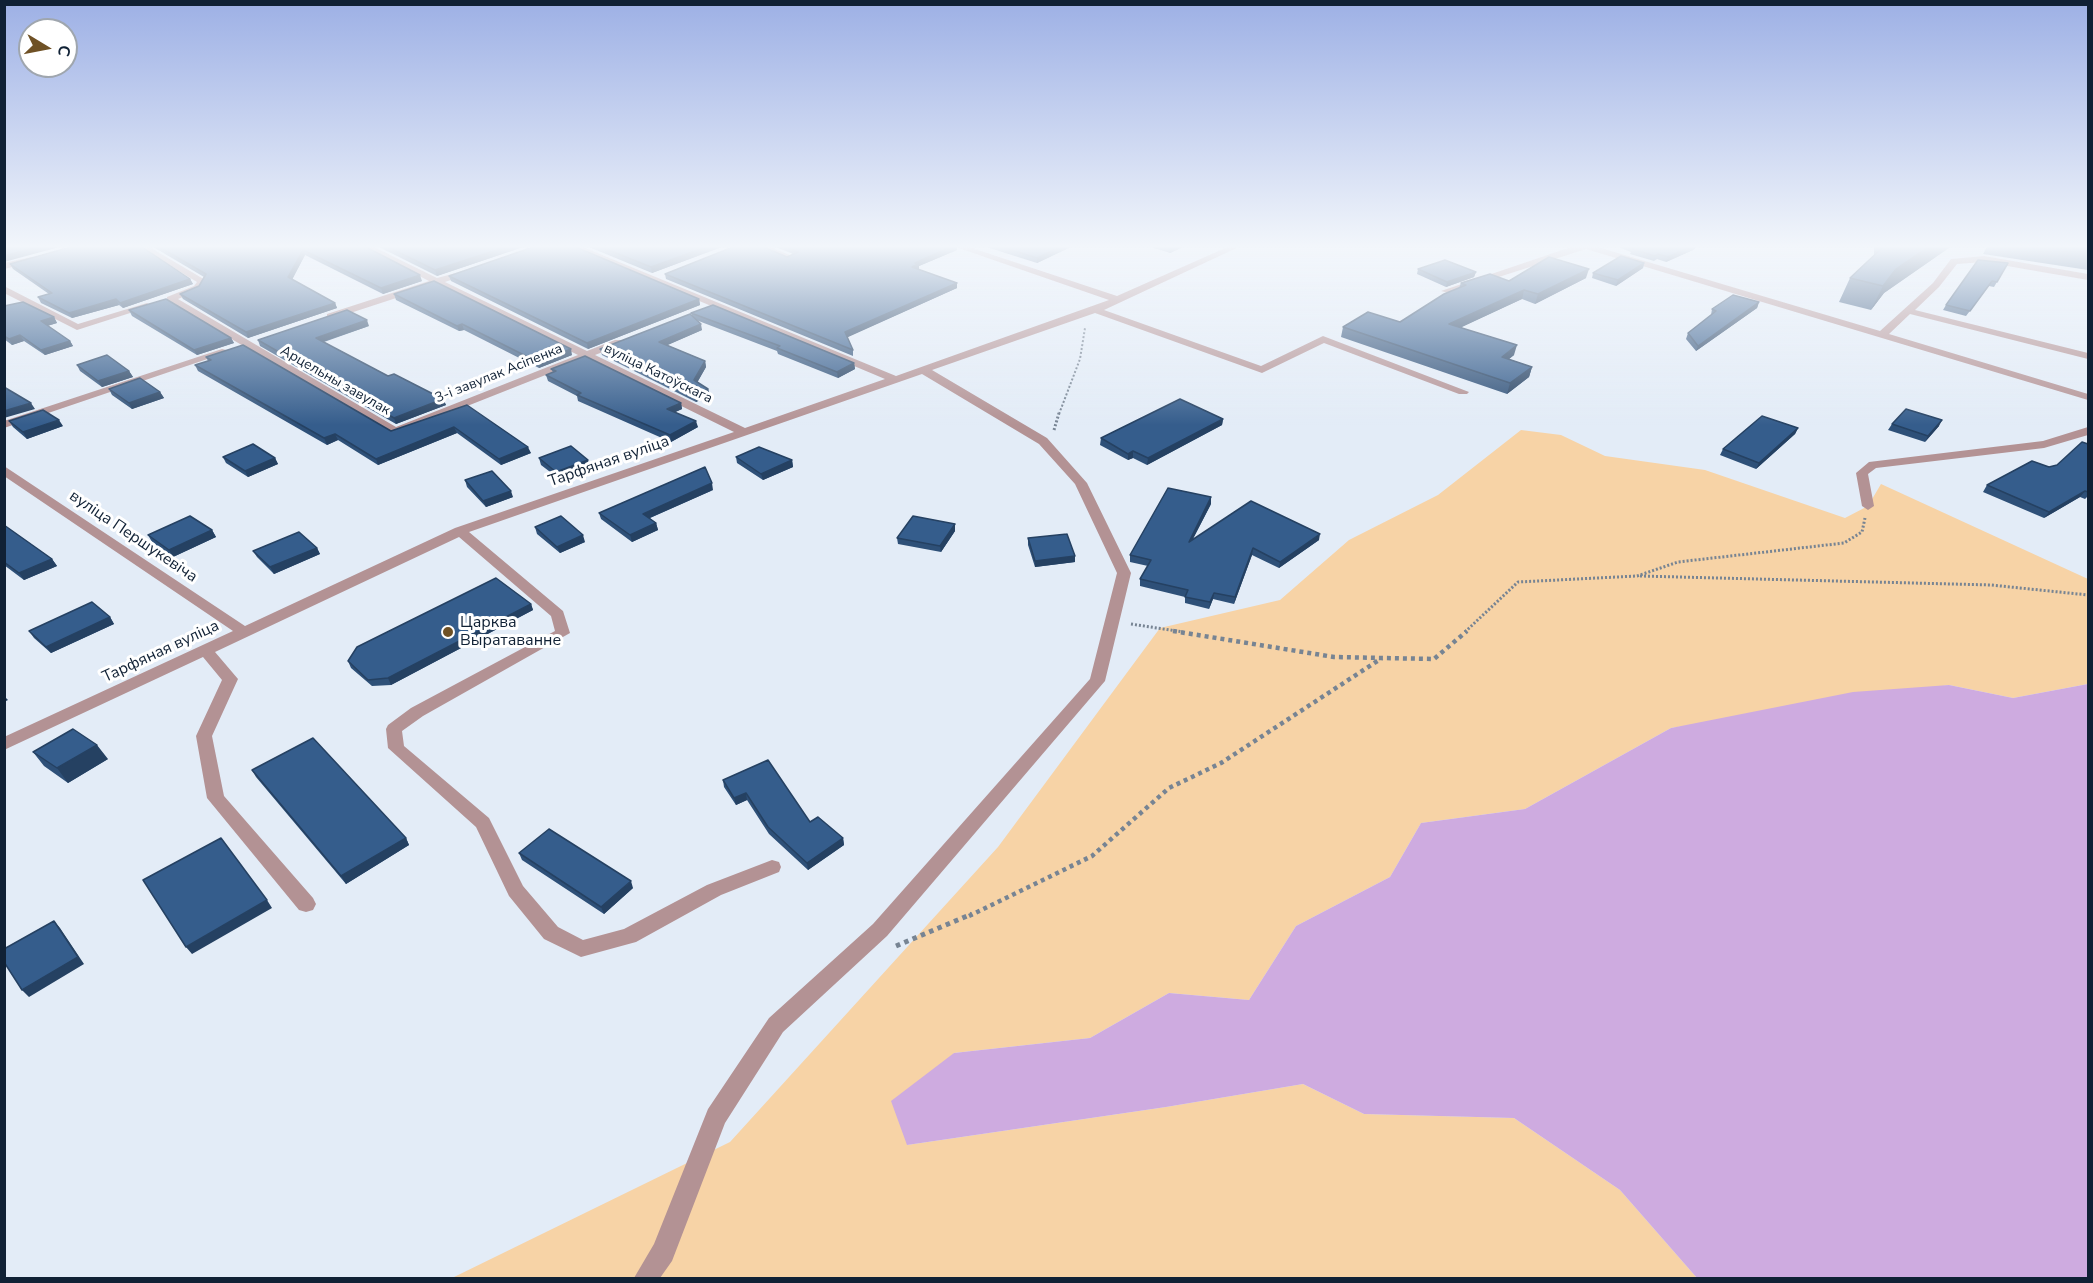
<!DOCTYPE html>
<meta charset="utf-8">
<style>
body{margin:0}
#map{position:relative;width:2093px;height:1283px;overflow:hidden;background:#e3ecf7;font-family:"Nunito Sans",sans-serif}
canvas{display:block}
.frame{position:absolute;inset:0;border:6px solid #102135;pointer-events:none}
.north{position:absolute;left:18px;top:18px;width:60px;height:60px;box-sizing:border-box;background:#fff;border:2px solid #9fa6ae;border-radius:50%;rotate:100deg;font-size:16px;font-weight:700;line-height:24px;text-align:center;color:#102135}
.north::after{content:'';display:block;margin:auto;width:21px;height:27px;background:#6f5125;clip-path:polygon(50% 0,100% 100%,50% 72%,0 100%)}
</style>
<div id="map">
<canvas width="2093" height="1283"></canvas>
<div class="frame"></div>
<div class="north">С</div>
</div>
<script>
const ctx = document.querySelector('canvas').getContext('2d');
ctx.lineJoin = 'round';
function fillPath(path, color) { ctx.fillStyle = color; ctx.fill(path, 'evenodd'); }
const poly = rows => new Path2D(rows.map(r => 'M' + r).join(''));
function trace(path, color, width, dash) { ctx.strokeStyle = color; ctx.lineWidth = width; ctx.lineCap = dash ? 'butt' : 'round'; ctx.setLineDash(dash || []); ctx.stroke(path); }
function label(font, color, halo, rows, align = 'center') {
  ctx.font = font + ' "Nunito Sans",sans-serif'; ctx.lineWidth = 6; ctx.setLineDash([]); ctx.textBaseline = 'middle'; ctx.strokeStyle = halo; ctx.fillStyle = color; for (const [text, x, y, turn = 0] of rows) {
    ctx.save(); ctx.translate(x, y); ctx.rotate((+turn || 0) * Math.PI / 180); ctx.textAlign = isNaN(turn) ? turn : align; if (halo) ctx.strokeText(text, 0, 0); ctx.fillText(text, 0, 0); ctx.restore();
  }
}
const green = poly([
 [1521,430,1561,435,1605,456,1705,470,1845,518,1868,506,1881,484,2088,579,2088,684,2013,698,1949,685,1671,728,1525,809,1421,823,1390,877,1296,926,1249,1000,1169,993,1090,1038,954,1053,907,1145,1166,1107,1303,1084,1364,1114,1514,1118,1620,1190,1697,1278,452,1278,730,1142,998,847,1160,628,1280,600,1349,540,1438,495]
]);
const water = poly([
 [2088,684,2088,1278,1697,1278,1620,1190,1514,1118,1364,1114,1303,1084,1166,1107,907,1145,891,1101,954,1053,1090,1038,1169,993,1249,1000,1296,926,1390,877,1421,823,1525,809,1671,728,1853,692,1949,685,2013,698]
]);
const pathFar3 = poly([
 [1059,414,1080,359,1085,328]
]);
const pathFar2 = poly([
 [1054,430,1059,413],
 [1640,576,1991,585,2088,595],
 [1131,624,1183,632],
 [1465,632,1518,582,1637,576,1678,562,1844,543,1862,532,1865,518]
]);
const pathFar1 = poly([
 [1173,631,1334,657,1434,659,1467,631],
 [969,916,1092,856,1169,788,1221,763,1382,658]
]);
const path = poly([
 [896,946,972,914]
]);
const minor = poly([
 [136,245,146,245,207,281,200,290,178,299,396,427,578,355,436,285,335,318,327,318,327,314,429,281,359,245,370,245,437,278,471,269,471,273,445,282,587,351,615,340,623,340,623,344,595,355,745,428,885,379,566,245,578,245,896,376,1109,300,950,245,963,245,1117,296,1232,245,1243,245,1104,310,1261,366,1323,336,1469,392,1467,394,1459,394,1324,343,1262,373,1095,313,932,370,1047,438,1087,483,1131,573,1105,681,887,936,783,1032,725,1123,672,1261,660,1278,634,1278,654,1244,708,1109,769,1018,873,924,1090,679,1117,573,1075,484,1039,444,922,374,469,532,563,611,570,633,423,716,402,731,404,746,489,818,523,886,558,927,583,940,624,929,707,885,772,860,779,862,781,867,779,872,721,895,636,942,581,957,544,939,509,896,476,827,388,748,386,729,388,725,411,708,555,631,551,616,459,537,215,652,238,679,212,736,224,796,313,898,316,904,313,910,306,912,299,910,207,798,196,736,222,680,203,657,4,750,4,737,233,631,4,476,4,466,245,626,455,528,734,432,586,359,399,433,391,433,167,301,167,297,194,286,197,282,136,245],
 [753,245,765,245,797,258,789,260,753,245],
 [1577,245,1591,245,1880,331,1933,283,1951,259,1984,256,2088,274,2088,280,1984,262,1957,264,1939,287,1915,310,2088,353,2088,359,1910,314,1889,334,2088,394,2088,400,1586,249,1449,293,1441,291,1577,245],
 [31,257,36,260,34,262,4,269,4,263,31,257],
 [4,286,78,324,147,303,152,306,77,330,4,293,4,286],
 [222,349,231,351,4,428,4,421,222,349],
 [2088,427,2088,435,2044,448,1876,468,1868,474,1874,506,1868,510,1862,506,1856,473,1869,462,2043,441,2088,427]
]);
const wall = poly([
 [150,245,362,245,422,281,383,294,305,255,292,279,335,303,337,308,248,338,183,299,180,294,199,286,204,277],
 [375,245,529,245,437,276],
 [584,245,727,245,652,273],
 [771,245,957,245,957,250,919,266,919,269,957,288,847,337,853,350,853,356,666,279,665,274,787,257,793,254],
 [980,245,1075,245,1037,263],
 [1144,245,1187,245,1170,253],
 [1613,245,1699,245,1693,250,1666,262,1657,259,1654,261,1630,254,1631,252],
 [1874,245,1953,245,1884,293,1871,310,1839,302,1850,278,1875,254,1874,254],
 [1988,245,2088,245,2088,270,1983,254],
 [1644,263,1643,268,1616,286,1592,278,1593,273],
 [2008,263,1994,287,1989,286,1966,316,1943,310,1946,305],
 [10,264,190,279,193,284,123,308,119,305,72,318,41,303,38,297,49,294,13,269],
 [1418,269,1476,272,1474,277,1446,287,1417,274],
 [449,276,699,299,700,305,588,349,451,281],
 [1586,278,1535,304,1522,299,1461,327,1514,355,1509,359,1532,367,1529,377,1507,394,1341,337,1343,327,1400,322,1459,288,1461,283],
 [394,294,572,355,539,368,464,330,459,331,396,300],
 [1759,302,1757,308,1696,351,1686,339,1688,333,1711,315,1712,309],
 [4,306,54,317,57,323,47,326,70,341,73,346,45,355,24,341,12,345,4,339],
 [129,310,231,338,234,343,197,355,132,316],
 [691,313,854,363,855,369,838,378,778,354,777,351,696,320,702,330,667,345,705,361,706,367,697,383,708,389,710,395,696,402,602,355,600,349,692,316],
 [369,326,324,342,388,376,443,399,446,405,396,424,260,346,258,340],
 [206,357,391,431,467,405,531,453,501,465,457,433,378,465,338,440,327,445,198,371,195,365,208,361],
 [77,365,129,371,133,377,102,387,80,371],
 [551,369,681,403,682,409,675,412,698,427,671,442,578,401,577,396,548,381,546,375,553,372],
 [109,389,160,392,164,398,132,409,112,395],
 [1223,419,1222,425,1147,465,1133,458,1128,460,1100,445,1101,438],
 [9,421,63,426,27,439,13,427],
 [1892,424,1939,426,1925,442,1888,430],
 [1798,428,1795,434,1756,469,1720,455,1723,449],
 [2088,444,2088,496,2085,499,2080,497,2044,518,1983,492,1987,485,2057,465],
 [223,457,275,458,278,464,248,477,226,463],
 [736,457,792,460,793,467,763,480,737,463],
 [539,458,589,466,558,478,541,465],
 [465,480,513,497,486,507,467,487],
 [713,490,650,518,656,523,658,530,632,542,601,519,599,513],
 [1211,504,1193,539,1319,540,1279,568,1252,555,1234,604,1213,599,1209,609,1185,603,1185,597,1140,586,1140,579,1148,566,1130,562,1130,555],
 [955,524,955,531,941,552,898,544,897,538],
 [4,525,52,559,57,566,24,580,4,565],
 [535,527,585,542,560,553,537,534],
 [212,530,216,537,173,557,152,542,148,535],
 [1028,538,1075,562,1035,567,1028,545],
 [317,548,320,554,274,574,257,557,253,551],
 [531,604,533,610,391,685,372,686,351,668,348,661],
 [110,617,114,624,51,653,34,638,29,631],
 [33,752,108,759,68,783,44,766],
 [252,770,406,838,409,845,346,884,256,777],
 [723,780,843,838,844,845,808,870,769,834,747,800,736,805,724,787],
 [519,853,633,888,604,914,522,860]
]);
const shadedWall = poly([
 [45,245,67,245,4,262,4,256],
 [512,245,529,245,437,276,435,270],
 [712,245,727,245,652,273,651,267],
 [955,245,957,245,957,250,919,266,919,269,912,267,915,263],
 [1064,245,1075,245,1037,263,1037,258],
 [1176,245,1187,245,1170,253,1170,248],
 [1694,245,1699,245,1693,250,1666,262,1668,257],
 [1931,245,1953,245,1884,293,1871,310,1883,286,1896,269],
 [303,250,305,255,291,282,288,277],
 [1644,263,1643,268,1616,286,1618,280],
 [1589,269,1586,278,1535,304,1538,294],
 [1476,272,1474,277,1446,287,1447,282],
 [420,275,422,281,383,294,381,288],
 [190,279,193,284,123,308,120,303],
 [957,283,957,288,846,338,845,332],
 [1524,290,1522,299,1447,334,1449,324],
 [116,299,119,305,72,318,69,313],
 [699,299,700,305,588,349,587,343],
 [1759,302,1757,308,1696,351,1698,346],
 [335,303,337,308,248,338,246,332],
 [54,317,57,323,44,327,41,321],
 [367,320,369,326,319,343,316,338],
 [462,324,464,330,459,331,457,326],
 [701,324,702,330,661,348,659,342],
 [20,335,24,341,12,345,9,339],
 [231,338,234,343,197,355,194,350],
 [70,341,73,346,45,355,41,350],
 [1517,345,1514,355,1499,367,1502,357],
 [571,349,572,355,539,368,538,362],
 [705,361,706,367,695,386,694,380],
 [854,363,855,369,838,378,837,372],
 [1532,367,1529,377,1507,394,1510,383],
 [129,371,133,377,102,387,98,381],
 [708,389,710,395,696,402,695,396],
 [160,392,164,398,132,409,129,403],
 [443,399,446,405,396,424,394,418],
 [31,403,35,409,4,418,4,411],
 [681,403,682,409,669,415,667,409],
 [1223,419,1222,425,1147,465,1148,458],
 [59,420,63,426,27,439,23,432],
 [1942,420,1939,426,1925,442,1928,436],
 [696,421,698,427,671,442,670,435],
 [454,427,457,433,378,465,376,459],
 [1798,428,1795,434,1756,469,1759,463],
 [335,434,338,440,327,445,324,438],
 [528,447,531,453,501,465,499,459],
 [1133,451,1133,458,1128,460,1128,454],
 [275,458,278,464,248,477,245,471],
 [588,460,589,466,558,478,556,472],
 [792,460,793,467,763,480,761,474],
 [712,483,713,490,645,520,643,514],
 [511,491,513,497,486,507,483,501],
 [2085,491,2080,497,2044,518,2049,512],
 [1211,497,1211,504,1188,548,1189,542],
 [656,523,658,530,632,542,630,535],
 [955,524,955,531,941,552,940,546],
 [212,530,216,537,173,557,169,550],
 [1320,534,1319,540,1279,568,1280,562],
 [583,535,585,542,560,553,557,547],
 [317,548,320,554,274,574,270,567],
 [1253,548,1252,555,1234,604,1235,597],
 [1075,556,1075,562,1035,567,1035,561],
 [52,559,57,566,24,580,19,573],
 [1214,593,1213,599,1209,609,1210,602],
 [531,604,533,610,391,685,388,678],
 [110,617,114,624,51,653,46,647],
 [4,696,8,700,4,702],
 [97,745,108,759,68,783,57,768],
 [746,793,747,800,736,805,734,798],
 [406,838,409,845,346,884,341,876],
 [843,838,844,845,808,870,807,863],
 [631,881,633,888,604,914,601,907],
 [267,900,272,908,192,954,186,947],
 [54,921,60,928,84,964,29,997,22,990]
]);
const building = poly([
 [4,245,45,245,4,256,4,245],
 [78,245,139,245,190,279,120,303,116,299,69,313,38,297,52,293,10,264,78,245],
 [156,245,362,245,420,275,381,288,303,250,288,277,335,303,246,332,180,294,199,286,206,274,156,245],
 [384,245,512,245,435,270,384,245],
 [539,245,571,245,699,299,587,343,449,276,539,245],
 [596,245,712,245,651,267,596,245],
 [738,245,759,245,787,257,798,252,782,245,955,245,915,263,918,264,912,267,957,283,845,332,853,350,665,274,738,245],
 [996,245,1064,245,1037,258,996,245],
 [1161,245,1176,245,1170,248,1161,245],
 [1629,245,1694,245,1668,257,1658,254,1655,256,1632,249,1635,247,1629,245],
 [1885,245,1931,245,1896,269,1883,286,1850,278,1885,245],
 [1621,256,1644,263,1618,280,1593,273,1621,256],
 [1549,257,1589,269,1538,294,1524,290,1449,324,1517,345,1502,357,1532,367,1510,383,1343,327,1368,312,1400,322,1444,294,1466,285,1461,283,1490,274,1509,281,1549,257],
 [1445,260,1476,272,1447,282,1418,269,1445,260],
 [1978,260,2008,263,1997,282,1992,281,1970,311,1946,305,1978,260],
 [434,281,571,349,538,362,462,324,457,326,394,294,434,281],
 [1733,295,1759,302,1698,346,1688,333,1716,311,1712,309,1733,295],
 [166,299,231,338,194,350,129,310,166,299],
 [23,302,54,317,41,321,70,341,41,350,20,335,9,339,4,336,4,306,23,302],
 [713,305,854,363,837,372,777,348,780,346,691,313,713,305],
 [347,310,367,320,316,338,388,376,394,374,443,399,394,418,258,340,347,310],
 [690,314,701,324,659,342,705,361,694,380,708,389,695,396,600,349,690,314],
 [243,345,391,431,467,405,528,447,499,459,454,427,376,459,335,434,324,438,195,365,211,360,206,357,243,345],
 [107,355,129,371,98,381,77,365,107,355],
 [585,356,681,403,667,409,696,421,670,435,577,395,581,393,546,375,556,371,551,369,585,356],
 [140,378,160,392,129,403,109,389,140,378],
 [4,387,31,403,4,411,4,387],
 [1180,399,1223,419,1148,458,1133,451,1128,454,1101,438,1180,399],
 [1906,409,1942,420,1928,436,1892,424,1906,409],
 [43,410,59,420,23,432,9,421,43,410],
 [1762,416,1798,428,1759,463,1723,449,1762,416],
 [2082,442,2088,444,2088,492,2085,491,2049,512,1987,485,2032,461,2049,467,2057,465,2082,442],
 [253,444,275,458,245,471,223,457,253,444],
 [571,446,588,460,556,472,539,458,571,446],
 [759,447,792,460,761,474,736,457,759,447],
 [705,467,712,483,643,514,656,523,630,535,599,513,705,467],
 [492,471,511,491,483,501,465,480,492,471],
 [1168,488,1211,497,1189,542,1251,501,1320,534,1280,562,1253,548,1235,597,1214,593,1210,602,1185,597,1188,590,1140,579,1151,560,1130,555,1168,488],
 [190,516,212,530,169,550,148,535,190,516],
 [561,516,583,535,557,547,535,527,561,516],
 [913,516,955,524,940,546,897,538,913,516],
 [4,525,52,559,19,573,4,562,4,525],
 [299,532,317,548,270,567,253,551,299,532],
 [1067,534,1075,556,1035,561,1028,538,1067,534],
 [496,578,531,604,388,678,368,680,348,661,357,647,496,578],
 [92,602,110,617,46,647,29,631,92,602],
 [73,729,97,745,57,768,33,752,73,729],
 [313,738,406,838,341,876,252,770,313,738],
 [768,760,810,822,818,817,843,838,807,863,768,827,746,793,734,798,723,780,768,760],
 [549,829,631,881,601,907,519,853,549,829],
 [221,838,267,900,186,947,143,880,221,838],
 [54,921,78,957,22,990,4,962,4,949,54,921]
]);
const markers = [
 [448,632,6,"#6f5125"]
];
const farStreetnames = [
 ["3-і завулак Асіпенка",499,374,-22],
 ["вуліца Катоўскага",658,374,26],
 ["Арцельны завулак",335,381,30]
];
const streetNames = [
 ["Тарфяная вуліца",609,462,-19],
 ["вуліца Першукевіча",133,537,34],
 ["Тарфяная вуліца",161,652,-25]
];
const poiNames = [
 ["Царква",460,623],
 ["Выратаванне",460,641]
];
fillPath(green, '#f7d3a6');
fillPath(water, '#ceabe0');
trace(pathFar3, '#778493', 2, [2, 2]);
trace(pathFar2, '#778493', 3, [2, 2]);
trace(pathFar1, '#778493', 4.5, [4, 4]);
trace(path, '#778493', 5, [4.5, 4.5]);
fillPath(minor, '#b39294');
fillPath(wall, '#2e5078');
fillPath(shadedWall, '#254162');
fillPath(building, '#355d8c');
trace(building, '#254162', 1.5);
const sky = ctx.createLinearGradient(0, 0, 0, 425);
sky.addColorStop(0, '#9db0e5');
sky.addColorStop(0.58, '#f2f6fb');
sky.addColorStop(1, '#f2f6fb00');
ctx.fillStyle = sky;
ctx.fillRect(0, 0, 2093, 425);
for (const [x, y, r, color] of markers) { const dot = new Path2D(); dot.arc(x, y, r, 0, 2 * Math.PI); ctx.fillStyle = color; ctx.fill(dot); trace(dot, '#fff', 2); }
label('14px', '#102135', '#fff', farStreetnames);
label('16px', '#102135', '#fff', streetNames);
label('16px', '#102135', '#fff', poiNames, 'left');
</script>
